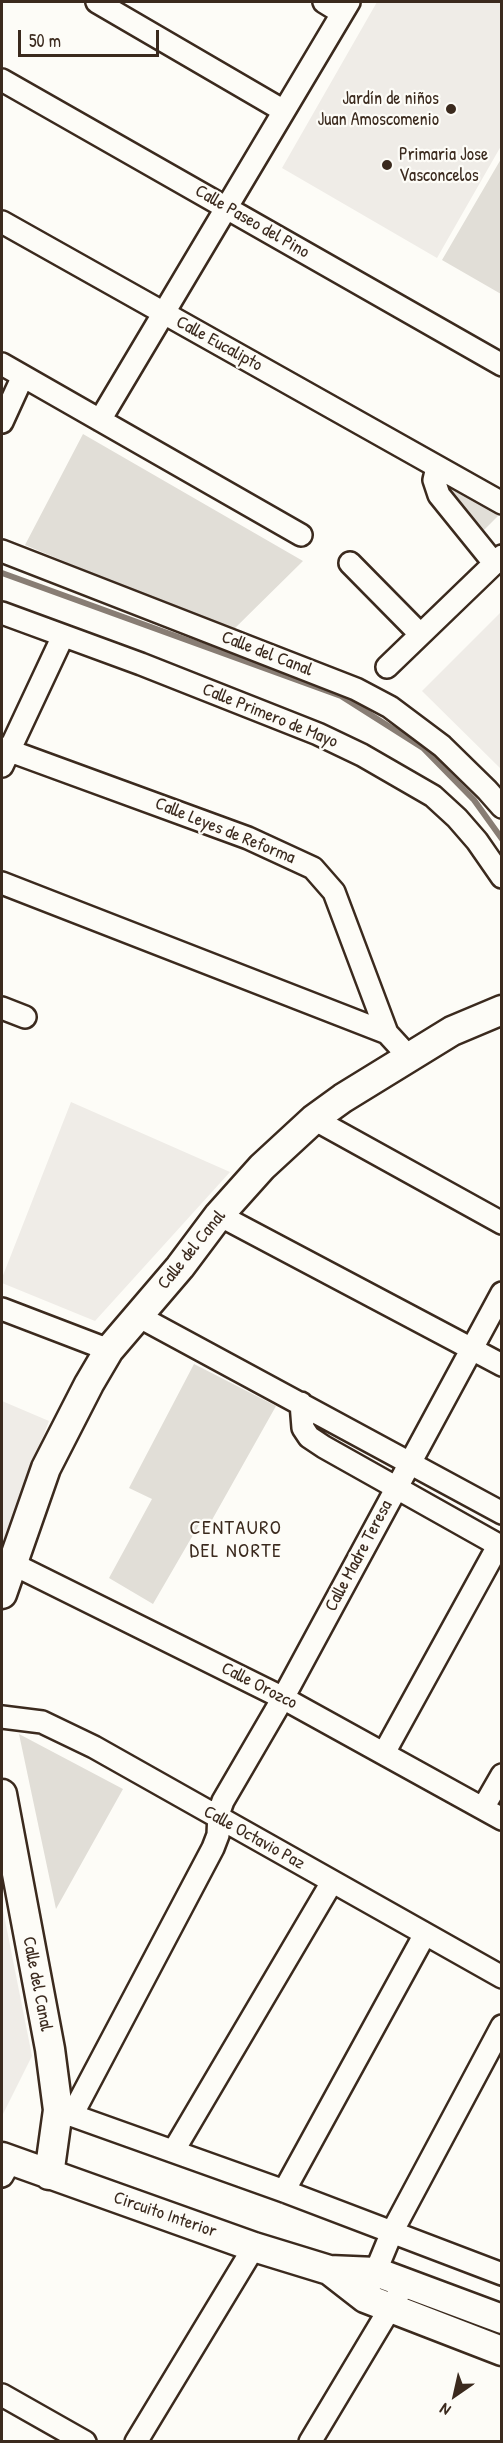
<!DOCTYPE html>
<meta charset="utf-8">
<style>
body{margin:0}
#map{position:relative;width:503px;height:2443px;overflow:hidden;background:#fdfcf7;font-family:"Patrick Hand",sans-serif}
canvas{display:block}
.frame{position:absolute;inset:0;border:3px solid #3b2a1e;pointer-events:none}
.north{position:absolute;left:425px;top:2365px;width:60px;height:60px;-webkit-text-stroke:4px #fdfcf7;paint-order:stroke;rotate:214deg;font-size:16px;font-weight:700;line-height:24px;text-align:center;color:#3b2a1e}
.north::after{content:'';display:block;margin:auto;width:21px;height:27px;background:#3b2a1e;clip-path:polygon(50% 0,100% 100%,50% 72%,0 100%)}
.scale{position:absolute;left:18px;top:30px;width:141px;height:27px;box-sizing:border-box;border:3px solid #3b2a1e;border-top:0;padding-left:8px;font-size:18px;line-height:21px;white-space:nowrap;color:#3b2a1e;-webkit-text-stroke:4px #fdfcf7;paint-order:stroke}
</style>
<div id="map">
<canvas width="503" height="2443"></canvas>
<div class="frame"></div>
<div class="north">N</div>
<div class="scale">50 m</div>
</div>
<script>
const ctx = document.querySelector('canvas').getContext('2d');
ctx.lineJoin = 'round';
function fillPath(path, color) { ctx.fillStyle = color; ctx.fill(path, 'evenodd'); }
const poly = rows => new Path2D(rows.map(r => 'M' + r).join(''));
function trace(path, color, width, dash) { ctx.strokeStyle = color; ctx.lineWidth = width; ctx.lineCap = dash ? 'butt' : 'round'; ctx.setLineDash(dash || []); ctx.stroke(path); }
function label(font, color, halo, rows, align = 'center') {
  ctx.font = font + ' "Patrick Hand",sans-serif'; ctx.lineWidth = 4.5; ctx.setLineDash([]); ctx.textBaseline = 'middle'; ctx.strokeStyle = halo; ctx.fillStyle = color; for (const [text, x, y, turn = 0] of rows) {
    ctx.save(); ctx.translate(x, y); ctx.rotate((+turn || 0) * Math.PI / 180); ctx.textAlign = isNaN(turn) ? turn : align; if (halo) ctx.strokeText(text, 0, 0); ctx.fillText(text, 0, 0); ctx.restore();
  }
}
const built = poly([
 [377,2,501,2,501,146,437,258,282,168],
 [501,612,501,769,422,691],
 [71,1102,230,1172,95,1321,2,1283,2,1278],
 [2,1401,49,1421,2,1544],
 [2,1905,32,2056,2,2116]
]);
const green = poly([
 [501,159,501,294,442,260],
 [83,434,303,561,232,631,25,545],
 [445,480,501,513,482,532,443,489],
 [194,1364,276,1406,208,1527,200,1523,153,1604,109,1578,152,1499,129,1488],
 [19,1734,123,1789,56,1909]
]);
const stream = poly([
 [2,573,341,696,423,748,474,800,502,839]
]);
const street = poly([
 [97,2,284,111],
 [324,2,342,13],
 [2,80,502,365],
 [2,222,502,503],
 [2,364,301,535],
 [100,420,349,2],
 [2,422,23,376],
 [437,467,434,480,439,495,494,563],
 [2,551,356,689,390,707,442,746,487,790,502,807],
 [350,563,420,634],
 [2,613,141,664,318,734,362,755,433,796,457,818,477,841,502,877],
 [387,667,502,556],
 [2,748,248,838,313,868,334,892,387,1033,409,1057],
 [2,766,63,636],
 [2,883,387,1033],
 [2,1008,25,1017],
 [314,1119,502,1223],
 [219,1215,502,1365],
 [2,1309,109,1350],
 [138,1316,502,1513],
 [301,1403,303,1428,309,1437,324,1447,502,1547],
 [11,1563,283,1698,502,1819],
 [2,1717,42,1722,94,1747,502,1977],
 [384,1753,498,1546],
 [483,1808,502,1775],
 [60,2111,284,2191,502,2274],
 [72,2115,213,1848,218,1835,219,1812,223,1801,283,1698,502,1293],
 [174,2150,332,1882],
 [2,2176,11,2160],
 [284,2191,425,1934],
 [370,2285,392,2232,502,2026],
 [2,2395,85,2442],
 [136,2442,254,2247],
 [310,2442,398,2295]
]);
const secondary = poly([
 [2,1594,46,1468,89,1384,109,1350,180,1267,219,1215,262,1167,314,1119,343,1098,452,1031,502,1010],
 [2,1794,50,2049,58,2110,49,2175],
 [2,2157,254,2247,329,2270,376,2272,502,2319],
 [329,2270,365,2298,502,2351]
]);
const markers = [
 [451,109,6,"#3b2a1e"],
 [387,165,6,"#3b2a1e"]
];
const poiNames = [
 ["Jardín de niños",439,99],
 ["Juan Amoscomenio",439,120],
 ["Primaria Jose",399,155,"left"],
 ["Vasconcelos",399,176,"left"]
];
const streetNames = [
 ["Calle Paseo del Pino",252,222,30],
 ["Calle Eucalipto",219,344,29],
 ["Calle del Canal",267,654,21],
 ["Calle Primero de Mayo",270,716,22],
 ["Calle Leyes de Reforma",225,831,22],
 ["Calle del Canal",192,1250,-51],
 ["Calle Madre Teresa",359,1556,-62],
 ["Calle Orozco",259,1686,27],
 ["Calle Octavio Paz",254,1838,29],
 ["Calle del Canal",37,1984,79],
 ["Circuito Interior",165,2215,19]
];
const neighbourhoodNames = [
 ["CENTAURO",236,1529],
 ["DEL NORTE",236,1552]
];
fillPath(built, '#efece7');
fillPath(green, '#e1ded7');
trace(stream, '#887d74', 6);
trace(street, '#3b2a1e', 26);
trace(secondary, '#3b2a1e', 33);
trace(street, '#fdfcf7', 21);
trace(secondary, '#fdfcf7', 28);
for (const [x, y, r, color] of markers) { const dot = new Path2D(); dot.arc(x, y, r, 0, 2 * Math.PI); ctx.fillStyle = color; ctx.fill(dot); trace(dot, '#fdfcf7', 2); }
label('18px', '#3b2a1e', '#fdfcf7', poiNames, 'right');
label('18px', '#3b2a1e', '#fdfcf7', streetNames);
ctx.letterSpacing = '1.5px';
label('20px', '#3b2a1e', '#fdfcf7', neighbourhoodNames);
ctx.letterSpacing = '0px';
</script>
